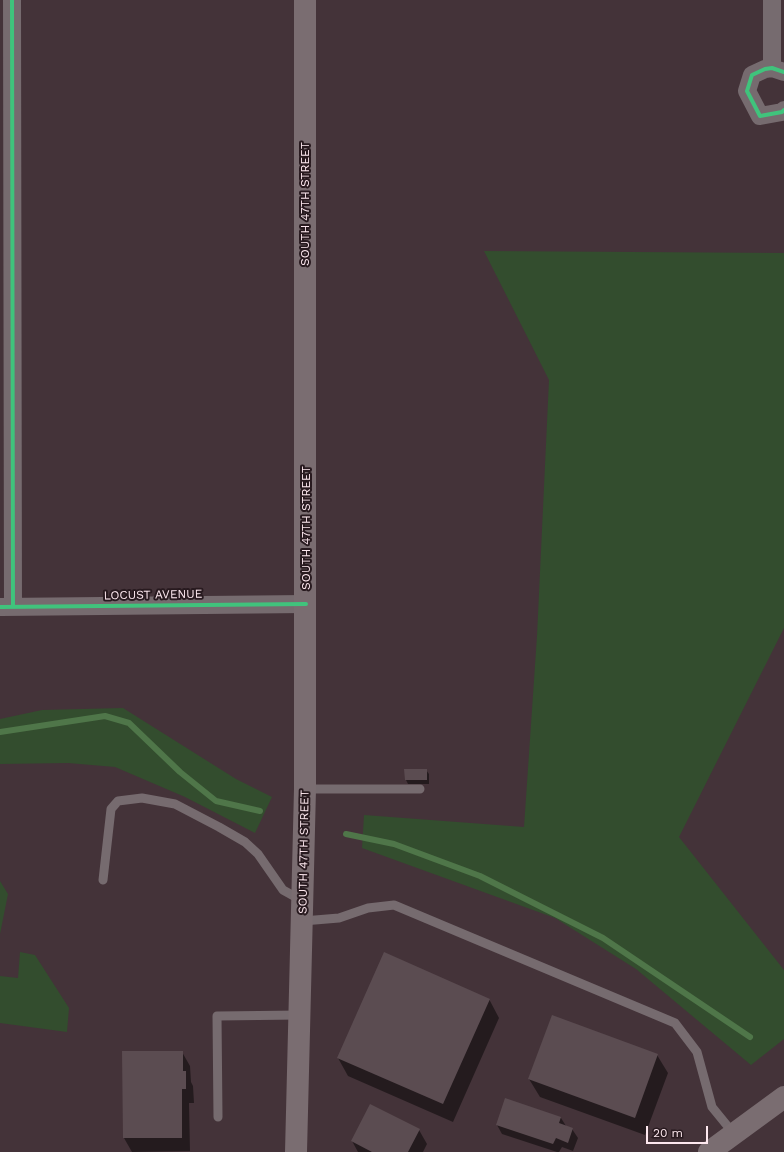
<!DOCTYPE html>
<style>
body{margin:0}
#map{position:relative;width:784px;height:1152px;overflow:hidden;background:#443339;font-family:"Work Sans",sans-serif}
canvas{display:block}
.scale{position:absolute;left:646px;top:1126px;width:62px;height:18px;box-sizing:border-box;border:2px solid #fde8ef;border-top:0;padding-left:5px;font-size:12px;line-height:14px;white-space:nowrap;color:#fde8ef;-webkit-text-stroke:3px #281a1f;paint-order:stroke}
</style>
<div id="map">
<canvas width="784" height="1152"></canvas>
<div class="scale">20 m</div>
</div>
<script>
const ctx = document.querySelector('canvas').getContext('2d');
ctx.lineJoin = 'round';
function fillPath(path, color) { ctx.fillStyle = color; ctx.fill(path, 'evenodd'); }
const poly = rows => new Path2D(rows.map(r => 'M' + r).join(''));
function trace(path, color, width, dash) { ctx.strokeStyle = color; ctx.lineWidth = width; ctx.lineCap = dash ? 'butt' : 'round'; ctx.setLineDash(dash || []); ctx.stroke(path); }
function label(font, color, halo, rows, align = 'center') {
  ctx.font = font + ' "Work Sans",sans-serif'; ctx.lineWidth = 4; ctx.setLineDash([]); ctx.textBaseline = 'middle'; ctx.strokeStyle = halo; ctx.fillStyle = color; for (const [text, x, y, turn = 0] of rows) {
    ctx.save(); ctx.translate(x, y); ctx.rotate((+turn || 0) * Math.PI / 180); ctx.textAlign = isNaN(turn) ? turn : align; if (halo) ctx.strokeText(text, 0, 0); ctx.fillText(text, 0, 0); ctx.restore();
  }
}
const green = poly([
 [484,251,784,253,784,628,679,837,784,970,784,1039,751,1065,636,969,555,918,362,848,364,815,524,827,537,636,549,380],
 [123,708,236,779,272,797,255,833,185,797,115,767,68,763,0,764,0,719,42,710],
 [0,881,8,894,0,934],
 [20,952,35,955,69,1008,67,1032,0,1023,0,976,18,978]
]);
const shadow = poly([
 [426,770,429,774,429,784,408,784,406,780],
 [489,999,499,1018,453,1122,348,1076,338,1058],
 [123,1052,182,1052,190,1066,191,1082,193,1086,194,1103,189,1103,190,1151,132,1152,124,1138],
 [657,1055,668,1073,645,1135,540,1097,529,1079],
 [561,1118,566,1126,572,1129,578,1138,573,1151,562,1147,559,1152,557,1152,502,1134,497,1125],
 [419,1130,427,1144,423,1152,358,1152,352,1141]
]);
const stream = poly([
 [0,732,105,716,129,723,180,772,216,801,260,811],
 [346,834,394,844,480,876,603,938,750,1037]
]);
const building = poly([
 [404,769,427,769,427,780,405,780],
 [384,952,490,999,443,1104,337,1058],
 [552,1015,658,1054,635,1118,528,1079],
 [122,1051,183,1051,183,1071,186,1071,186,1089,182,1089,182,1138,123,1138],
 [505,1098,561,1117,559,1123,573,1128,568,1143,556,1138,553,1144,496,1125],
 [370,1104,420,1129,408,1152,372,1152,351,1141]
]);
const service = poly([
 [305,789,420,789],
 [103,880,111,809,118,801,142,798,175,804,219,827,245,842,258,854,283,890,301,900],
 [303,921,339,918,368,908,394,905,675,1023,697,1052,712,1107,734,1134],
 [218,1117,217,1016,300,1015]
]);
const minor = poly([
 [12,0,13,607],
 [772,68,772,0],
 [784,72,772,68,765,69,752,75,747,91,760,116,782,112,784,110],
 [1,607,306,604]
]);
const secondary = poly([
 [296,1152,305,789,305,0],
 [709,1152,784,1097]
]);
const cycleway = poly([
 [12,0,13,607],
 [784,72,772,68,765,69,752,75,747,91,760,116,782,112,784,110],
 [0,607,306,604]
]);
const streetNames = [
 ["SOUTH 47TH STREET",305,204,-90],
 ["SOUTH 47TH STREET",306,528,-90],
 ["LOCUST AVENUE",153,595,-1],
 ["SOUTH 47TH STREET",304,852,-89]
];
fillPath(green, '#334d2e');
fillPath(shadow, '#0007');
trace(stream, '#4f7649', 6);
fillPath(building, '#5b4c51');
trace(service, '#766b6f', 9);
trace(minor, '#766b6f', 18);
trace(secondary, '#7a6d71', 22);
trace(cycleway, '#40c37c', 4);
label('12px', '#fde8ef', '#281a1f', streetNames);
</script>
